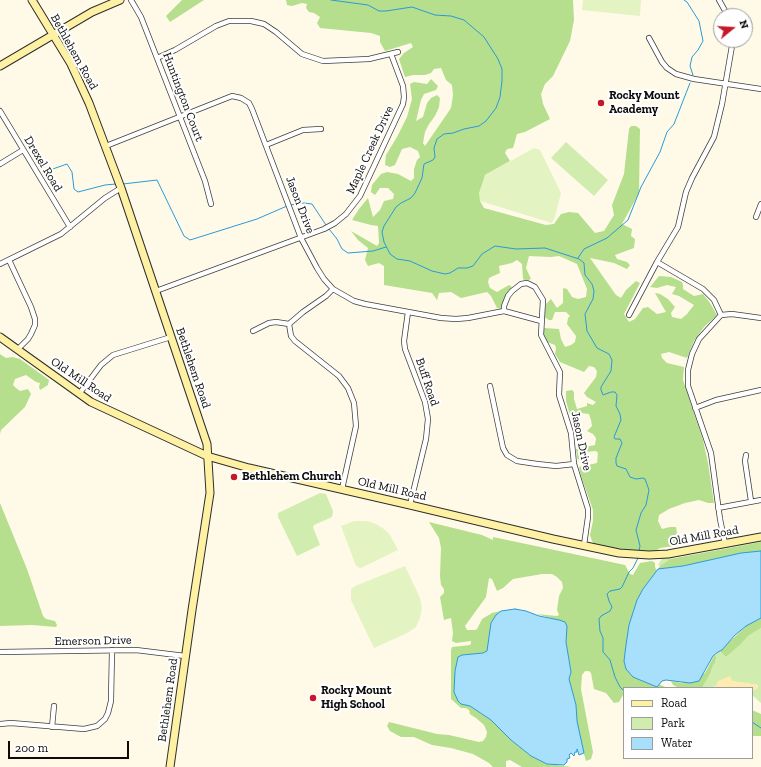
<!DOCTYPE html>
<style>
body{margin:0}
#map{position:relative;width:761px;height:767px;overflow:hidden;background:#fffae8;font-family:"Zilla Slab",serif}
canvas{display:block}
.legend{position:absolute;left:623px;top:687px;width:130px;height:72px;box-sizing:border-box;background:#fff;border:1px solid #9d9d9d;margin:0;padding:5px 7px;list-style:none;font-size:12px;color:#0b0b0b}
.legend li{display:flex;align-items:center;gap:8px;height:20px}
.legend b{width:20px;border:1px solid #9d9d9d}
.north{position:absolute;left:713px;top:8px;width:40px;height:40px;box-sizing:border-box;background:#fff;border:1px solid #9d9d9d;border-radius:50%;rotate:72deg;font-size:11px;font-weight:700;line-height:16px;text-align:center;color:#0b0b0b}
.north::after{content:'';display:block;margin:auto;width:14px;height:18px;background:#c51828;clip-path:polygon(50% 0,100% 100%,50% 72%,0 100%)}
.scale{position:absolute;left:8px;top:741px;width:121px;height:18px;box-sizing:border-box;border:2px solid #0b0b0b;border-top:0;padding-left:5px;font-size:12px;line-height:14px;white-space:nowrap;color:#0b0b0b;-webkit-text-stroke:3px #fff;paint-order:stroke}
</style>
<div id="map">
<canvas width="761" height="767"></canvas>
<ul class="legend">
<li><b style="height:5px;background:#fff1a3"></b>Road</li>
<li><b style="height:11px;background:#d1ecaf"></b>Park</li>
<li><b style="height:11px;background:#a8e0fb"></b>Water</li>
</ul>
<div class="north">N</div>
<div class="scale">200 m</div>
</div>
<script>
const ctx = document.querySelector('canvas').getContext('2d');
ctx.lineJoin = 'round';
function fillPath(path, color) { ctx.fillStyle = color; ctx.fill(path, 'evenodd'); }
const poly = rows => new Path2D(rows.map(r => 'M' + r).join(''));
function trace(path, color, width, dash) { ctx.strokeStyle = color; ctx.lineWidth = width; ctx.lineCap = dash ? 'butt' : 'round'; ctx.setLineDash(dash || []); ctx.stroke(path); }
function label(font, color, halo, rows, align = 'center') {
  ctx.font = font + ' "Zilla Slab",serif'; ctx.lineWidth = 4; ctx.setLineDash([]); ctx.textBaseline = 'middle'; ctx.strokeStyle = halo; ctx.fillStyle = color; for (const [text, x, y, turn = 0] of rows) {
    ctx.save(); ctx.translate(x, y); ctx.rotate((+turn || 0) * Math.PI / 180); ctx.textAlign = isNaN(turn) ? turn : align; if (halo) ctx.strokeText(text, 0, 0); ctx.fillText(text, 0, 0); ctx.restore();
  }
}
const green = poly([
 [566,142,608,180,594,196,551,158],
 [320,493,326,494,333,511,332,517,314,525,313,527,320,545,297,556,278,517,278,513],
 [761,540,761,542,675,557,670,559,660,566,658,565,662,558,668,556],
 [761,628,761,703,752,695,752,690,757,689,758,685,732,681,730,677,716,686,709,688,702,688,710,674,713,664,715,663,716,653,720,651,726,657,741,644,748,636]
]);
const forest = poly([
 [182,0,204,0,170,22,166,16],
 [286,0,573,0,574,20,570,41,553,76,545,84,541,94,543,104,550,119,525,132,517,134,513,148,507,149,505,153,510,161,485,175,480,201,484,208,546,225,554,224,561,214,569,212,578,213,595,233,604,231,614,215,612,205,624,174,629,129,631,126,636,126,640,129,639,193,622,224,632,229,631,236,635,239,634,248,615,255,617,259,627,262,630,265,627,269,614,263,590,258,616,295,621,298,626,290,636,281,640,283,624,314,629,322,635,319,643,308,648,307,657,314,666,312,655,293,660,294,668,299,675,307,671,313,672,317,681,319,687,314,694,305,679,296,672,294,676,287,667,285,657,288,650,287,659,276,671,277,682,282,683,285,683,289,694,296,703,294,710,303,717,315,704,327,694,341,687,358,669,352,661,354,662,358,667,363,684,367,683,380,703,440,708,463,714,503,708,503,699,500,685,503,669,509,659,515,658,521,662,529,670,527,676,527,677,533,674,546,660,548,653,553,605,547,594,544,592,541,590,535,593,521,593,510,581,476,579,467,597,463,598,453,596,451,585,452,584,460,579,460,577,458,576,449,595,445,596,438,593,434,587,431,592,426,591,420,589,414,581,413,578,415,570,415,566,401,566,391,572,390,574,392,574,399,577,409,587,406,587,403,593,405,596,402,587,397,584,393,596,377,597,371,594,367,589,366,584,372,560,362,555,354,556,348,555,345,547,342,544,336,544,328,559,329,561,339,565,347,571,345,575,342,576,336,567,324,568,318,570,316,566,312,555,312,552,320,549,320,544,317,546,304,551,299,557,308,563,303,563,288,567,289,572,297,578,299,586,297,587,289,577,264,559,256,551,257,529,256,526,268,531,279,526,281,523,279,522,264,517,260,512,263,499,266,500,273,489,278,488,282,490,288,497,292,509,285,512,287,506,294,502,309,497,308,491,296,487,292,461,298,451,292,439,293,437,300,432,293,384,285,384,266,379,263,368,266,365,260,368,248,358,240,351,231,377,246,379,243,378,226,371,225,352,220,359,209,368,198,373,217,380,210,384,201,393,199,394,194,388,188,380,188,375,195,371,192,372,185,381,174,387,172,398,174,411,181,414,178,414,169,417,160,420,157,418,151,410,147,402,149,395,165,390,167,385,165,386,155,397,137,407,117,412,99,410,84,414,82,427,84,431,79,438,86,436,90,424,94,421,100,416,121,423,117,427,103,431,98,437,95,440,98,439,107,435,116,429,124,425,132,423,143,425,146,451,108,453,95,452,85,446,80,441,68,434,69,431,73,425,75,413,75,405,77,399,59,404,53,413,47,411,43,385,51,380,42,380,36,371,33,320,28,317,23,320,17,314,13,309,12,306,8,307,4,302,3,292,6,287,5],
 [0,354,6,358,12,357,20,359,49,380,48,385,40,390,39,387,40,383,36,382,26,375,15,379,13,385,16,388,20,391,28,389,31,394,25,407,1,430,0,434],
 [0,503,27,569,43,616,46,619,55,621,57,625,56,627,32,625,0,626],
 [429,522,482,535,493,540,493,537,512,541,625,565,630,574,633,575,640,563,652,561,655,563,655,567,657,571,643,589,637,600,629,625,624,661,626,669,633,677,657,687,659,684,667,688,624,688,623,695,619,702,614,703,606,693,594,689,591,673,589,671,585,671,582,675,581,689,593,752,591,759,586,761,579,737,577,721,576,705,569,679,571,672,566,642,566,631,565,622,536,614,557,616,559,615,557,610,559,596,563,588,562,582,557,577,552,574,542,574,513,579,503,588,497,591,492,579,489,578,486,597,465,626,467,630,475,630,477,629,482,619,492,613,501,611,496,615,491,623,488,651,483,653,462,655,465,704,470,706,491,720,511,740,531,756,547,764,572,767,522,767,510,760,506,761,506,767,493,767,489,763,473,754,451,748,432,745,414,737,401,737,390,731,387,726,389,722,437,734,449,735,479,742,483,741,486,737,487,732,484,725,476,718,471,715,469,713,470,712,468,709,465,708,461,708,451,699,451,650,452,647,470,645,471,643,471,641,456,643,452,641,453,633,451,618,444,620,440,597,444,593,444,589,441,585,440,576,441,548,439,538],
 [761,542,761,551,741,553,683,566,658,569,660,566,670,559],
 [761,618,761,628,748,636,741,644,726,657,720,651,746,626],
 [715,654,716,657,715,663,713,665,710,674,702,688,679,688,673,685,671,681,682,683,705,673],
 [752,710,761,714,761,736,752,736]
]);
const sand = poly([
 [730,676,732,681,758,685,757,689,752,690,752,688,709,688,716,686,718,681]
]);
const pitch = poly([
 [583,0,641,0,640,16,582,10],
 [534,148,540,150,561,193,555,217,552,223,480,201,479,193,485,175],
 [354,521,367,521,376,524,384,529,390,535,398,550,363,567,360,568,356,566,341,526],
 [405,566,420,598,422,608,420,618,416,627,407,633,374,648,351,600,351,589,355,586]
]);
const water = poly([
 [761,551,761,618,746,626,735,635,722,650,718,652,713,656,699,681,690,683,666,680,662,681,657,687,633,677,626,669,624,661,626,645,629,625,637,600,643,589,658,569,683,566,741,553,761,551],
 [515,609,526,611,539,616,559,620,565,622,567,626,566,642,571,672,569,679,576,705,577,721,584,753,579,755,577,749,577,752,575,752,574,756,571,753,569,755,570,758,567,759,567,762,564,765,547,764,531,756,511,740,491,720,470,706,461,704,458,701,454,692,455,671,458,657,462,655,483,653,487,651,491,623,496,615,501,611,515,609]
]);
const stream = poly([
 [331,0,368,5,379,11,386,11,412,7,435,15,451,16,464,20,484,37,498,59,502,69,502,81,500,97,496,108,486,121,479,126,464,129,453,133,444,134,437,139,434,148,435,157,433,160,424,164,422,178,415,193,411,198,401,203,396,207,384,226,382,232,384,242,390,254,397,259,410,261,432,271,445,274,450,273,458,268,467,268,473,266,482,254,495,246,516,249,545,248,579,259,584,263,585,275,592,284,594,291,593,299,585,314,587,331,597,348,609,354,612,360,611,371,601,387,601,390,603,395,611,392,615,392,617,395,616,406,620,414,621,420,614,437,615,439,620,439,622,443,616,458,616,463,617,466,626,469,630,477,636,479,643,478,645,479,649,490,646,505,641,513,636,530,640,546,639,551],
 [684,0,687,2,699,21,703,41,698,50,692,57,690,66,693,75],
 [47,171,67,164,72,172,74,189,78,192,105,185,116,184],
 [123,184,157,180,184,236,190,240,257,219,287,206],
 [290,205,304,203,312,204,326,225],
 [329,229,337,239,342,249,348,253,373,251,386,247],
 [578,258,584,249,607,238,628,220,641,187,660,152,667,132,674,124,690,83],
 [624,691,620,687,615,677,610,660,603,652,603,638,600,631,599,619,601,616,610,611,612,607,609,601,607,594,610,591,620,589,622,587,629,572,633,568,638,558],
 [752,722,761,728]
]);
const street = poly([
 [131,0,141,17,205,181,211,204],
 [719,0,728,16],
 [649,38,662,62,667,68,676,74,694,79,761,89],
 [157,58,175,50,216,26,229,21,251,21,264,24,276,32,302,54,323,61,369,59,398,52],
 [0,111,70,227],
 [266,145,303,130,321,129],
 [106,146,227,98,232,96,241,98,249,103,252,109,301,238,317,268,324,279,333,289,354,301,365,304,441,318,456,319,468,318,504,311,541,321],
 [0,164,23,150],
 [756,217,761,204],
 [9,260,31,307,35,319,35,325,31,334,28,339,18,349],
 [657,262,703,289,714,300,721,315],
 [0,264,61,234,105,198,121,188],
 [333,289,326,296,303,312,289,324,291,336,295,341,339,376,348,388,354,403,356,426,342,489],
 [156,291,324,229,335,223,346,214,360,196,403,104,404,97,403,86,391,54],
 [504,311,504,306,508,296,512,291,521,284,527,283,535,287,543,300,541,335,560,372,559,395,571,433,574,464,588,509,588,517,584,545],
 [408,312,404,341,405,349,425,402,428,419,426,439,410,505],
 [629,315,657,262,678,227,686,192,692,178,714,137,722,104,733,40],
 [253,331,269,323,276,322,289,324],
 [490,386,503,448,507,455,517,461,537,464,556,466,574,464],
 [79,394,101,365,113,355,171,337],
 [695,408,716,400,761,390],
 [746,455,745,461,751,501],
 [718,508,761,500],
 [725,544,720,519,711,453,688,386,688,370,692,354,699,339,721,315,732,314,761,318],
 [0,652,136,650,185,656],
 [0,724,11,723,84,729,97,726,105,719,108,713,111,701,112,650],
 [52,727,54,706]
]);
const secondary = poly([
 [32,0,71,64,89,103,121,188,207,444,210,493,192,610,170,767],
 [0,66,92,12,120,0],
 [0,337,91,402,207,456,249,468,410,505,553,539,619,553,649,555,668,554,761,537]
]);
const markers = [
 [601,103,4,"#c51828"],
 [234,477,4,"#c51828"],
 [313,698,4,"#c51828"]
];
const streetNames = [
 ["Bethlehem Road",74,52,61],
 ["Huntington Court",183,97,69],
 ["Maple Creek Drive",370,150,-65],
 ["Drexel Road",43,164,59],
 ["Jason Drive",300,205,69],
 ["Bethlehem Road",193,368,71],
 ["Old Mill Road",81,380,34],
 ["Buff Road",427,382,71],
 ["Jason Drive",581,441,78],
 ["Old Mill Road",392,489,13],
 ["Old Mill Road",704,536,-10],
 ["Emerson Drive",93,641,-1],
 ["Bethlehem Road",168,700,-82]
];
const poiNames = [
 ["Rocky Mount",609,96],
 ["Academy",609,110],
 ["Bethlehem Church",242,477],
 ["Rocky Mount",321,691],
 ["High School",321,705]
];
fillPath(green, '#d1ecaf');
fillPath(forest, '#b5de8d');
fillPath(sand, '#ffeab0');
fillPath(pitch, '#e4f3c2');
fillPath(water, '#a8e0fb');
trace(water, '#299ad8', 1);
trace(stream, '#299ad8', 1);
trace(street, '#3e3e3e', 6);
trace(secondary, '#2d2d2d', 9);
trace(street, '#fff', 4.5);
trace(secondary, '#fff1a3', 7);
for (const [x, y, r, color] of markers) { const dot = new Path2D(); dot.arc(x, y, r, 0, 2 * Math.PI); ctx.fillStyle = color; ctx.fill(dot); trace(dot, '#fff', 1.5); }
label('12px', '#0b0b0b', '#fff', streetNames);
label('bold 12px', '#0b0b0b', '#fff', poiNames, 'left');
</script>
